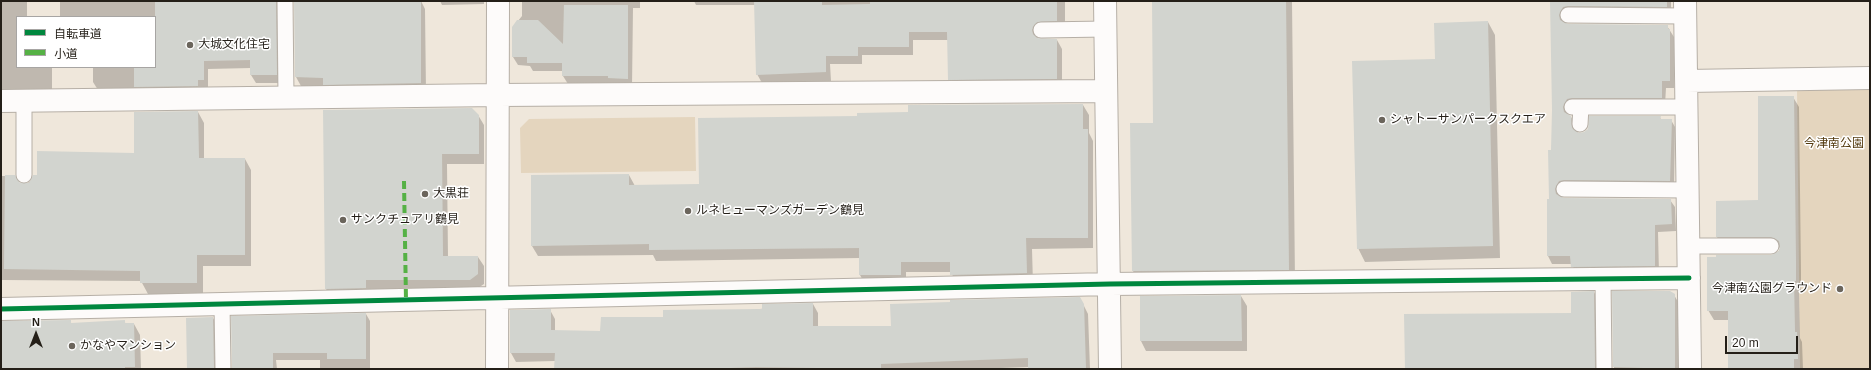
<!DOCTYPE html>
<meta charset="utf-8">
<style>
body{margin:0}
#map{position:relative;width:1871px;height:370px;overflow:hidden;background:#efe7db;font-family:Arial,"Noto Sans JP",sans-serif}
canvas{display:block}
.frame{position:absolute;inset:0;border:2px solid #241f18;pointer-events:none}
.legend{position:absolute;left:16px;top:16px;width:140px;height:52px;box-sizing:border-box;background:#fff;border:1px solid #a7a5a3;margin:0;padding:5px 7px;list-style:none;font-size:12px;color:#241f18}
.legend li{display:flex;align-items:center;gap:8px;height:20px}
.legend b{width:20px;border:1px solid #a7a5a3}
.north{position:absolute;left:16px;top:314px;width:40px;height:40px;-webkit-text-stroke:3px #fff;paint-order:stroke;rotate:0deg;font-size:11px;font-weight:700;line-height:16px;text-align:center;color:#241f18}
.north::after{content:'';display:block;margin:auto;width:14px;height:18px;background:#241f18;clip-path:polygon(50% 0,100% 100%,50% 72%,0 100%)}
.scale{position:absolute;left:1725px;top:336px;width:73px;height:18px;box-sizing:border-box;border:2px solid #241f18;border-top:0;padding-left:5px;font-size:12px;line-height:14px;white-space:nowrap;color:#241f18;-webkit-text-stroke:3px #fff;paint-order:stroke}
</style>
<div id="map">
<canvas width="1871" height="370"></canvas>
<div class="frame"></div>
<ul class="legend">
<li><b style="height:5px;background:#00873e"></b>自転車道</li>
<li><b style="height:5px;background:#55b145"></b>小道</li>
</ul>
<div class="north">N</div>
<div class="scale">20 m</div>
</div>
<script>
const ctx = document.querySelector('canvas').getContext('2d');
ctx.lineJoin = 'round';
function fillPath(path, color) { ctx.fillStyle = color; ctx.fill(path, 'evenodd'); }
const poly = rows => new Path2D(rows.map(r => 'M' + r).join(''));
function trace(path, color, width, dash) { ctx.strokeStyle = color; ctx.lineWidth = width; ctx.lineCap = dash ? 'butt' : 'round'; ctx.setLineDash(dash || []); ctx.stroke(path); }
function label(font, color, halo, rows, align = 'center') {
  ctx.font = font + ' Arial,"Noto Sans JP",sans-serif'; ctx.lineWidth = 3; ctx.setLineDash([]); ctx.textBaseline = 'middle'; ctx.strokeStyle = halo; ctx.fillStyle = color; for (const [text, x, y, turn = 0] of rows) {
    ctx.save(); ctx.translate(x, y); ctx.rotate((+turn || 0) * Math.PI / 180); ctx.textAlign = isNaN(turn) ? turn : align; if (halo) ctx.strokeText(text, 0, 0); ctx.fillText(text, 0, 0); ctx.restore();
  }
}
const green = poly([
 [1870,86,1870,369,1800,369,1797,87],
 [695,117,696,171,521,173,520,128,529,119]
]);
const shadow = poly([
 [1,1,27,1,27,17,17,17,17,67,52,67,52,96,1,97],
 [60,1,288,1,281,83,256,83,251,75,251,68,208,69,208,88,98,90,93,82,93,67,155,67,155,17,60,17],
 [292,1,421,1,425,9,426,92,301,86,296,77,295,3],
 [440,1,484,1,484,4,442,5],
 [522,1,640,1,640,8,633,8,632,87,568,84,563,76,563,71,533,71,530,66,518,65,513,57,513,27,522,16],
 [694,1,1065,1,1065,25,1042,31,1037,39,1057,40,1062,49,1062,87,954,88,949,79,948,40,913,40,913,55,862,55,862,64,830,64,831,81,762,83,757,74,755,5,696,5],
 [1153,1,1292,1,1295,281,1139,283,1133,271,1131,124,1154,124],
 [1551,1,1671,1,1671,14,1567,15,1563,22,1568,25,1667,26,1674,37,1674,88,1666,88,1665,105,1571,107,1567,114,1571,117,1575,124,1576,132,1579,134,1660,117,1661,120,1671,120,1675,127,1674,188,1563,189,1559,196,1564,199,1670,200,1675,207,1676,231,1658,232,1659,273,1576,274,1572,264,1552,264,1548,256,1548,200,1550,200,1553,110],
 [1488,22,1495,35,1500,258,1365,262,1358,248,1436,60],
 [1793,97,1799,107,1801,272,1801,291,1799,291,1800,338,1802,342,1803,369,1725,369,1729,369,1729,320,1714,320,1708,310,1772,256,1779,251,1780,248,1778,247,1722,246,1717,237,1759,201],
 [1083,105,1089,115,1089,133,1093,141,1093,248,1032,249,1033,284,957,285,951,272,906,272,906,285,866,286,860,275,860,258,656,261,653,255,538,256,532,246,629,175,635,186,700,185,858,117,909,113],
 [198,112,204,123,204,159,245,159,251,170,251,266,203,266,203,294,148,294,141,281,1,280,1,176,14,176,19,183,25,185,32,180,135,154],
 [478,115,484,125,484,164,447,164,448,257,478,257,484,266,484,284,475,290,332,299,326,289,326,158],
 [1594,292,1599,302,1600,369,1406,369,1405,315,1572,314],
 [1613,292,1674,295,1680,305,1680,369,1614,369],
 [1241,296,1247,306,1247,351,1146,351,1141,341],
 [1080,298,1088,314,1090,369,1029,369,1029,367,974,369,555,369,555,361,516,362,511,353,550,310,555,319,555,331,601,332,664,318,813,304,818,313,818,327,892,327],
 [366,314,370,321,370,369,320,369,320,360,276,360,277,369,233,369],
 [213,318,217,325,217,369,188,369],
 [70,321,72,324,124,321,126,324,134,324,140,335,141,369,1,369,1,322]
]);
const building = poly([
 [155,1,276,1,277,75,250,75,250,60,204,61,204,80,198,80,198,86,134,87,134,67,155,67],
 [294,1,421,1,421,83,323,85,323,78,295,77],
 [754,1,822,1,822,5,870,4,870,1,1057,1,1057,21,1037,22,1032,30,1033,34,1037,38,1057,39,1057,79,948,80,947,32,909,32,909,47,858,47,858,56,826,56,826,72,756,75],
 [1152,1,1286,1,1289,270,1132,271,1130,123,1153,123],
 [1550,1,1667,1,1667,7,1568,6,1563,7,1559,15,1560,20,1568,24,1668,25,1668,29,1670,29,1670,81,1662,81,1662,98,1572,98,1567,99,1563,107,1564,112,1571,116,1572,128,1579,133,1584,132,1588,129,1589,116,1661,116,1660,119,1672,119,1670,181,1564,180,1559,181,1555,189,1556,194,1564,198,1671,199,1672,224,1655,225,1655,266,1571,267,1570,256,1547,256,1547,199,1549,199,1548,150,1551,150,1552,110],
 [564,5,628,5,628,79,608,78,608,76,562,76,562,63,527,63,527,57,512,57,512,27,517,20,538,20,563,44],
 [1488,21,1493,246,1357,249,1352,61,1435,59,1434,23],
 [1758,96,1794,96,1796,262,1796,281,1794,281,1795,332,1797,332,1798,359,1794,359,1794,369,1728,369,1728,311,1707,311,1707,257,1716,257,1716,255,1771,255,1779,251,1780,246,1779,241,1771,237,1716,237,1716,201,1758,200],
 [1083,104,1083,129,1088,129,1088,238,1026,238,1027,273,950,275,950,262,901,262,901,275,859,275,859,248,649,250,649,244,531,246,531,175,629,174,629,185,699,184,698,118,857,116,857,113,908,112,908,105],
 [472,108,479,115,479,154,442,154,443,256,478,256,478,274,470,280,366,280,366,288,325,289,323,110],
 [198,111,199,158,245,158,245,255,197,255,197,283,140,283,140,271,4,269,5,175,15,175,20,183,29,183,33,175,37,175,37,151,134,153,134,112],
 [1594,291,1595,368,1405,369,1404,314,1571,313,1571,292],
 [1612,291,1670,291,1675,294,1675,369,1613,367],
 [1241,295,1242,341,1140,341,1140,296],
 [1080,297,1084,304,1086,369,1028,369,1028,358,881,364,881,369,756,367,729,368,729,369,554,369,555,353,510,353,510,310,551,309,551,330,600,331,601,317,663,317,663,310,762,309,762,304,813,303,813,326,891,326,890,304,950,302,950,300],
 [366,313,366,359,327,359,327,353,273,353,273,369,232,369,231,316],
 [213,317,214,369,187,369,186,318],
 [71,320,71,323,125,320,125,323,134,323,135,367,125,367,125,369,1,369,1,321]
]);
const lane = poly([
 [285,1,286,97],
 [1568,15,1685,16],
 [1041,30,1106,29],
 [24,100,24,175],
 [1572,107,1687,107],
 [1580,124,1581,107],
 [1564,189,1688,190],
 [1688,246,1771,246],
 [1603,279,1604,369],
 [222,304,223,369]
]);
const street = poly([
 [1105,1,1110,369],
 [1685,1,1690,369],
 [1687,81,1870,78],
 [1,101,498,95,1106,91],
 [1,309,1110,284,1689,278],
 [497,369,498,1]
]);
const quiet = poly([
 [404,181,406,300]
]);
const cycleway = poly([
 [1,309,1110,284,1689,278]
]);
const markers = [
 [190,45,4,"#6b655c"],
 [1382,120,4,"#6b655c"],
 [425,194,4,"#6b655c"],
 [688,211,4,"#6b655c"],
 [343,220,4,"#6b655c"],
 [1840,289,4,"#6b655c"],
 [72,346,4,"#6b655c"]
];
const poiNames = [
 ["大城文化住宅",198,45],
 ["シャトーサンパークスクエア",1390,120],
 ["大黒荘",433,194],
 ["ルネヒューマンズガーデン鶴見",696,211],
 ["サンクチュアリ鶴見",351,220],
 ["今津南公園グラウンド",1832,289,"right"],
 ["かなやマンション",80,346]
];
const parkNames = [
 ["今津南公園",1834,144]
];
fillPath(green, '#e4d5be');
fillPath(shadow, '#0003');
fillPath(building, '#d2d4cf');
trace(lane, '#b6afa6', 17);
trace(street, '#b6afa6', 24);
trace(lane, '#fdfbfa', 15);
trace(street, '#fdfbfa', 22);
trace(quiet, '#55b145', 4, [8, 4]);
trace(cycleway, '#00873e', 5);
for (const [x, y, r, color] of markers) { const dot = new Path2D(); dot.arc(x, y, r, 0, 2 * Math.PI); ctx.fillStyle = color; ctx.fill(dot); trace(dot, '#fff', 1.5); }
label('12px', '#241f18', '#fff', poiNames, 'left');
label('12px', '#533a0e', '#fff', parkNames);
</script>
